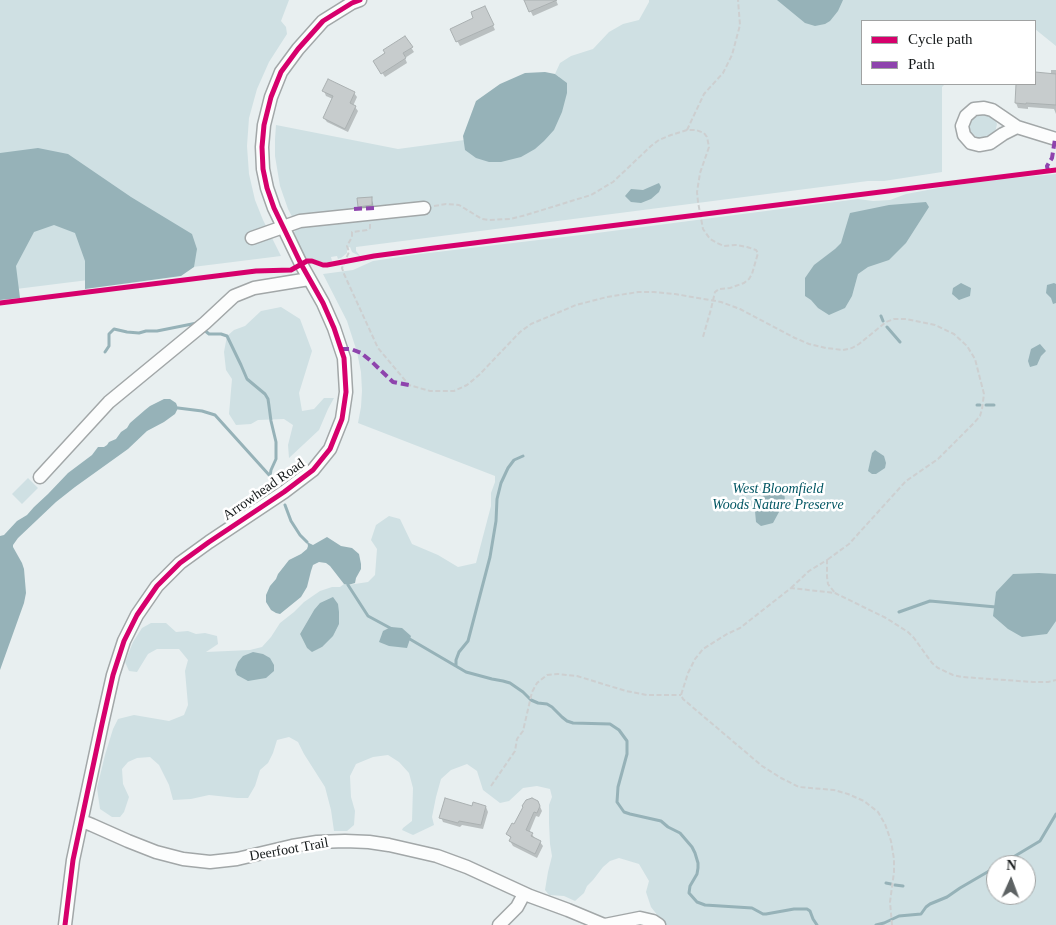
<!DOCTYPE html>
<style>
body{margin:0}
#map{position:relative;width:1056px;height:925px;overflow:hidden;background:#e8eff0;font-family:"Times New Roman",serif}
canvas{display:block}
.legend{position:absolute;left:861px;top:20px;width:175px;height:65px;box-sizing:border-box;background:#fff;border:1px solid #a0a2a2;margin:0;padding:6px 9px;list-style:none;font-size:15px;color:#121617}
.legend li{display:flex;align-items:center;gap:10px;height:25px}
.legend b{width:25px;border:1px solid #a0a2a2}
.north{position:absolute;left:986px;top:855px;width:50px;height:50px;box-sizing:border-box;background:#fff;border:1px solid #a0a2a2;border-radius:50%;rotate:2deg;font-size:14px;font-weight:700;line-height:20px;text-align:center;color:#121617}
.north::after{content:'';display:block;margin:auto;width:18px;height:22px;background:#5d6263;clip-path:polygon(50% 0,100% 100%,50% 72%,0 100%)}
</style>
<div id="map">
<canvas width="1056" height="925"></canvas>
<ul class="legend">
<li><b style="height:6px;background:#d6006c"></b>Cycle path</li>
<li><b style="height:6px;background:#8e44ad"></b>Path</li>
</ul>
<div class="north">N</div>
</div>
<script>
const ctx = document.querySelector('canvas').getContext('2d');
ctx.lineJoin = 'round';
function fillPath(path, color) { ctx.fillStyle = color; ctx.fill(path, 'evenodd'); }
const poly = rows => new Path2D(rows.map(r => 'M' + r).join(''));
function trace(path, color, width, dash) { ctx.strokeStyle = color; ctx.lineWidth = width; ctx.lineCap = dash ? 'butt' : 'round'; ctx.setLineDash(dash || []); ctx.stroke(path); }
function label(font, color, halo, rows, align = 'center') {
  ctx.font = font + ' "Times New Roman",serif'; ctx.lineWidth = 5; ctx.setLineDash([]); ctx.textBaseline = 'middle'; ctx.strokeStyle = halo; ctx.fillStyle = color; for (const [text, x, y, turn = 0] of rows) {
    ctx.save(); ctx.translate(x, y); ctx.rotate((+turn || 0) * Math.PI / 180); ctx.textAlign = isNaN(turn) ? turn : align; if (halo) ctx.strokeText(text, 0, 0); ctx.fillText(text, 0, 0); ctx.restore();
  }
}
const green = poly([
 [0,0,289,0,281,21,286,27,287,34,269,62,257,89,249,118,247,146,249,174,255,200,263,220,281,256,0,291],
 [649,0,1056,0,1056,46,1035,29,1035,21,1015,20,1000,21,960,20,862,21,862,84,945,84,942,87,942,172,884,181,868,181,356,247,356,251,361,257,352,252,350,247,347,248,347,253,341,258,338,259,337,256,331,257,332,261,330,262,320,262,311,258,306,259,294,235,294,232,298,228,288,209,280,186,275,156,275,139,276,125,398,149,487,137,559,77,555,74,560,63,571,56,593,49,609,32,623,24,639,20,649,2],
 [984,111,995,119,997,124,995,133,992,136,983,139,979,139,971,133,969,125,972,117],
 [1056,174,1056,925,665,925,651,907,646,892,649,881,639,864,619,858,610,861,603,867,593,880,587,886,584,893,575,901,564,896,549,895,545,890,548,872,552,856,550,844,549,823,549,805,552,797,550,789,537,786,523,788,509,801,500,803,483,790,477,771,467,764,451,770,441,779,436,797,432,817,434,825,413,835,402,830,403,828,412,821,413,788,409,773,399,762,388,755,373,757,356,764,350,776,351,797,355,811,354,825,347,831,334,831,331,810,325,787,304,754,298,742,289,737,277,740,273,753,268,763,260,770,255,786,248,798,237,798,209,795,191,799,173,800,169,785,159,765,150,757,137,758,128,762,122,769,123,784,129,797,124,812,120,817,112,817,100,809,97,788,105,755,113,729,118,719,134,715,169,721,184,715,188,705,185,671,188,660,179,649,157,649,148,654,137,672,129,671,125,662,133,642,142,628,151,623,166,623,176,632,188,631,196,634,205,633,217,636,218,644,206,652,250,650,262,647,271,637,280,623,294,612,304,602,320,591,332,587,340,587,344,584,348,585,368,582,375,575,377,549,371,540,376,525,389,516,400,519,412,544,438,555,458,567,476,563,491,506,491,493,495,482,495,476,358,423,361,407,362,391,361,372,357,352,347,321,323,274,353,270,373,261,420,254,589,234,858,199,873,201,890,200,906,194,949,186,1003,179],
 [314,610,322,647,312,651,307,648,300,634],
 [996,865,1026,865,1026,895,996,895],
 [281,307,300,319,312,351,299,393,302,411,314,409,324,398,334,398,328,409,319,430,289,458,288,445,293,425,284,419,258,420,251,424,236,425,229,414,232,379,226,370,224,352,227,336,234,330,245,326,261,311],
 [28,478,38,488,22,504,12,494]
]);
const water = poly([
 [777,0,843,0,838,11,830,21,825,24,815,26,805,23],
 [545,72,555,74,567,83,567,93,562,112,554,130,544,141,535,149,521,157,501,162,489,162,476,158,465,150,463,136,476,101,500,84,525,73],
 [38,148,68,154,131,197,192,234,197,249,194,267,181,276,85,289,85,261,75,233,54,225,34,232,16,266,20,298,0,300,0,153],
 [659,183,661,187,659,192,651,199,641,203,631,202,625,196,631,189,643,190],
 [926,202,929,207,906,243,889,260,868,267,858,274,852,296,845,308,829,315,818,308,811,300,805,296,805,278,814,265,835,249,841,243,850,213,889,205],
 [961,283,971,288,970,296,959,300,952,294,953,288],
 [1054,283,1056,284,1056,303,1053,304,1051,298,1046,293,1047,285],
 [1040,344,1046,351,1041,356,1037,365,1030,367,1028,361,1031,349],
 [164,399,170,399,176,403,178,408,175,414,164,422,147,431,128,449,75,487,56,502,18,538,13,545,13,547,22,563,24,569,26,593,24,603,0,670,0,536,4,535,17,521,27,515,34,507,48,494,68,473,92,455,98,447,104,447,107,445,109,442,116,439,121,432,127,428,130,423,145,410,150,406],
 [875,450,884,456,886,463,885,468,876,474,872,474,868,471,872,453],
 [777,489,784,490,785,501,773,523,761,526,756,522,755,511,760,497],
 [327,537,341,546,352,548,359,554,361,564,361,569,356,578,355,583,348,585,344,584,330,566,326,563,319,562,313,565,311,571,307,587,301,597,280,614,276,613,271,610,266,602,266,595,270,586,276,579,278,574,289,560,301,554,307,549,308,546,307,542,313,545],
 [1039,573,1056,574,1056,621,1047,634,1022,637,1008,629,993,616,996,592,1013,574],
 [333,597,338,604,339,612,339,624,333,636,322,647,312,652,307,648,300,634,314,610,320,603],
 [391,627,402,628,411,636,407,648,389,646,379,642,383,631],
 [253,652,263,654,270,658,274,665,274,671,266,678,248,681,237,675,235,670,238,662,243,656]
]);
const shadow = poly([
 [525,0,556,0,558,5,533,16],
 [487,12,495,30,460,46,451,29],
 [405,38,414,52,405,58,407,63,385,77,374,61],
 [1035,69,1036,73,1051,74,1051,70,1056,70,1056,114,1054,109,1028,107,1028,109,1018,108,1016,103,1018,84,1035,84],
 [324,91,354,93,357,97,353,106,355,107,358,111,348,132,327,122,324,118,333,99,326,96],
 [371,198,373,203,374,210,362,211,359,206],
 [538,802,542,811,539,817,536,816,529,833,532,834,535,839,540,842,543,846,537,858,513,846,510,841,511,839,508,834],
 [473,807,486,807,488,812,483,829,462,825,460,827,443,822,441,817]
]);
const stream = poly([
 [881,316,883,321],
 [887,327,900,342],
 [203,329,209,334,221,334,227,336,241,365,247,379,265,394,268,399,269,406,271,421,276,442,276,459,271,470,270,476],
 [105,352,109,346,109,334,114,329,127,332,139,333,146,331,157,331,197,323],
 [977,405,980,405],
 [986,405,994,405],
 [178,408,202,411,215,415,270,476,276,485],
 [285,505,291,521,300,535,307,542],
 [348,585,368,616,392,629],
 [899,612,930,601,996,607],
 [408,638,466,672,492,679,503,681,510,683,523,692,531,700,538,703,547,704,552,707,562,717,567,721,573,723,610,724,619,730,627,741,627,754,618,787,617,802,624,812,630,814,661,821,668,827,680,833,692,847,695,853,698,863,698,868,697,874,690,886,689,893,697,902,705,905,752,908,763,914,766,914,794,909,807,909,810,911,813,919,817,925],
 [456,666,456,660,459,652,468,641,490,557,496,521,497,499,501,483,508,468,514,460,523,456],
 [1000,865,1040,841,1056,814],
 [886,883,891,884],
 [895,885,903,886],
 [876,925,884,923,899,916,921,914,926,907,930,904,947,897,960,888,996,867]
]);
const building = poly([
 [524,0,557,0,529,12,524,0],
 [485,6,494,25,456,42,450,29,473,18,471,12,485,6],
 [405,36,413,47,403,53,406,58,381,74,373,61,385,53,383,50,405,36],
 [1035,72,1056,74,1056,105,1026,103,1026,104,1015,103,1016,84,1035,84,1035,72],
 [328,79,355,92,350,103,356,106,345,129,323,118,333,96,322,91,328,79],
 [372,197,372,205,358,207,357,198,372,197],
 [445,798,472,806,473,802,486,806,481,825,459,821,458,823,439,818,445,798],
 [532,798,538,801,540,806,537,813,534,812,526,830,533,833,531,836,541,841,535,854,509,841,511,837,506,834,512,823,514,824,523,807,522,806,526,800,532,798]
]);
const path = poly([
 [687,130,704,94,723,73,732,55,740,25,738,0],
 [434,206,446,204,459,205,482,219,489,220,510,219,526,215,591,195,613,182,651,146,659,140,671,135,687,130,696,130,704,133,707,137,709,147,700,173,697,192,698,202,703,229,710,239,717,243,724,246,736,245,747,247,756,250,758,253,752,274,749,279,744,283,730,288,719,289,715,292,711,309,703,337],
 [370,224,370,228,367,230,352,232,352,237,347,246,349,252,342,268,344,274,378,348,409,385,430,391,454,391,467,385,479,375,520,332,531,324,576,305,607,297,638,292,654,292,675,294,721,302,740,309,795,338,809,344,826,348,843,350,852,348,859,344,886,322,894,319,906,319,935,325,954,334,967,346,975,359,984,394,982,409,980,416,974,423,938,459,906,481,849,544,827,560],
 [791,588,809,571,827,560,827,577,828,584,835,593],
 [491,786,515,751,517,739,523,731,532,692,537,683,547,675,558,674,577,676,626,691,647,695,681,695],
 [892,925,890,902,894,872,894,859,891,841,885,824,878,812,864,801,848,794,834,790,799,787,781,778,762,766,683,699,681,695,682,692,688,673,695,659,703,649,727,634,740,628,791,588,835,593,886,618,908,632,914,638,932,663,938,668,953,675,962,677,1033,682,1048,682,1056,680]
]);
const minor = poly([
 [1017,127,1003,134,990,143,979,145,971,143,964,135,962,126,966,116,974,109,984,108,992,110,1017,127,1056,139],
 [252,238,300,221,424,208],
 [40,477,109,402,205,323,234,296,254,288,309,279],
 [82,821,92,825,128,841,156,852,183,859,210,862,237,859,292,846,317,842,345,841,369,842,389,845,437,856,467,867,530,896,568,910,604,925],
 [65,925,73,860,102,724,113,675,124,641,137,615,157,586,180,563,209,542,284,492,313,470,330,449,342,419,346,392,344,358,334,328,323,303,301,264,274,208,267,188,263,169,262,147,264,125,271,97,281,72,298,49,323,21,352,3,360,0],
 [499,925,517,907,524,894],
 [605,925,640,918,653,921,659,925]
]);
const quiet = poly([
 [1048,171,1047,166,1052,158,1055,139],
 [354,209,374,208],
 [341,349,351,349,361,353,371,361,393,382,409,385]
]);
const cycleway = poly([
 [0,303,256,271,291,270,307,261,312,261,323,265,327,265,374,256,434,248,1056,170],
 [65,925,73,860,102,724,113,675,124,641,137,615,157,586,180,563,209,542,284,492,313,470,330,449,342,419,346,392,344,358,334,328,323,303,301,264,274,208,267,188,263,169,262,147,264,125,271,97,281,72,298,49,323,21,352,3,360,0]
]);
const parkNames = [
 ["West Bloomfield",778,489],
 ["Woods Nature Preserve",778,505]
];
const streetNames = [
 ["Arrowhead Road",264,490,-35],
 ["Deerfoot Trail",289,850,-10]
];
fillPath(green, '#cfe0e3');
fillPath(water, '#96b2b8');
fillPath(shadow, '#0003');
trace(stream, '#96b2b8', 3);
fillPath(building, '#c7cccd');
trace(building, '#aab0b1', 1);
trace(minor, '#a2a7a8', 15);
trace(path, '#cdcfd0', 2, [5, 2.5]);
trace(minor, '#fcfdfd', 12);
trace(quiet, '#8e44ad', 4, [8, 4]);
trace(cycleway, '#d6006c', 5);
label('italic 14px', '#005562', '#fff', parkNames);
label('14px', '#121617', '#fff', streetNames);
</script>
